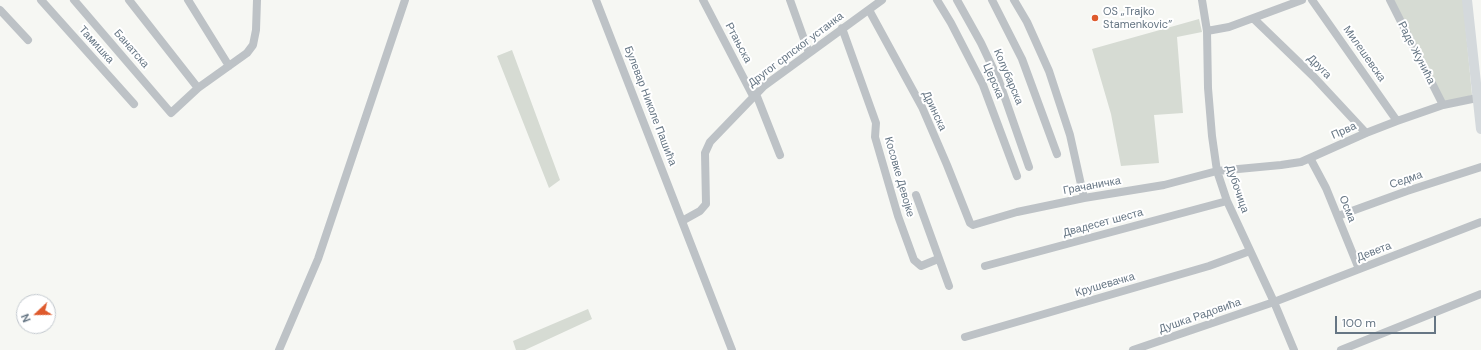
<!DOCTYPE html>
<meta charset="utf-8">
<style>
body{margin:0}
#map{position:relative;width:1481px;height:350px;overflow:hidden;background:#f6f7f3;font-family:"DM Sans",sans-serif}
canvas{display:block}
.north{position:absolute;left:16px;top:294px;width:40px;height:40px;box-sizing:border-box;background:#fff;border:1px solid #c2c8ce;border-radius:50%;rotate:248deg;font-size:11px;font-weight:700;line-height:16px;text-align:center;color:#667684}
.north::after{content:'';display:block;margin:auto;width:14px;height:18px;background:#de5a2c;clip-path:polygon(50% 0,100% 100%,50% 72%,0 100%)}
.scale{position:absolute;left:1335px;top:316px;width:101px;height:18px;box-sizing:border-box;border:2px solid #667684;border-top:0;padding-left:5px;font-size:12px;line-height:14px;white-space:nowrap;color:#667684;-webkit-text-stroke:3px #fff;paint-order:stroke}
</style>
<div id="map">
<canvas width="1481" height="350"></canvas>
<div class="north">N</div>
<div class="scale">100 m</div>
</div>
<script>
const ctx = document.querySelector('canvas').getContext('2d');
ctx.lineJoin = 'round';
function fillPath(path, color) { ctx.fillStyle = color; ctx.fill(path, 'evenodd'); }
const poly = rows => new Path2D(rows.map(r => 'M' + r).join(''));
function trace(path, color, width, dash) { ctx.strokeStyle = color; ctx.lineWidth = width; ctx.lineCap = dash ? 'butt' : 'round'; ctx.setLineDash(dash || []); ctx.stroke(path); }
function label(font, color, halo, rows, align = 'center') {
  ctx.font = font + ' "DM Sans",sans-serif'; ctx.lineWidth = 4; ctx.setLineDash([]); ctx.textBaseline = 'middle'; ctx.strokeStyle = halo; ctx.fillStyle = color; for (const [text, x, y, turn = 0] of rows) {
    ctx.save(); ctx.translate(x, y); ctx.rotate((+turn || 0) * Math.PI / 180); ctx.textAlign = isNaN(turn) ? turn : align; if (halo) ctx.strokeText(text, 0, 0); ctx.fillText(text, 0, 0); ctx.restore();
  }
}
const green = poly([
 [1393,0,1463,0,1472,95,1443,105],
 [1199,19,1202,32,1177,37,1183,113,1154,115,1159,163,1121,166,1111,114,1092,49],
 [512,50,560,180,549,188,497,56],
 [588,309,592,319,525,350,516,350,513,341]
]);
const minor = poly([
 [41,0,134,104],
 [74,0,171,113,198,88,247,53,253,45,256,30,257,0],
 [129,0,198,88],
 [188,0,229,66],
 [596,0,732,350],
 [703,0,753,96],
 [790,0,809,53],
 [937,0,951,23,983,85,1017,176],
 [957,0,981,43,999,81,1029,167],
 [992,0,1022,59,1057,154],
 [1014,0,1027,22,1049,71,1070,135,1084,198],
 [1202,0,1207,31,1208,88,1212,136,1217,171,1227,201,1274,302,1294,350],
 [1312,0,1397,121],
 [1390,0,1443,105],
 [0,10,28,40],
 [869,10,922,107,947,165,970,223,973,225,1017,212,1084,198,1164,185,1217,171,1281,165,1301,162,1366,133,1397,121,1443,105,1477,98],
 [1254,19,1313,76,1366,133],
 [842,28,876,123,875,137,898,216,914,260,921,266,938,259],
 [1207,31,1229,27,1302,0],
 [756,94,780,155],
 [1310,158,1326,188,1359,269],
 [916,195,949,286],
 [1338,216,1407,191,1481,167],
 [682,221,700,211,706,204,705,153,710,142,764,86,882,0],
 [985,266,1227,201],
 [965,337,1209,266,1250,251],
 [279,350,318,259,405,0],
 [1133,350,1274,302,1481,222],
 [1341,350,1481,294]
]);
const major = poly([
 [1467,0,1481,129]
]);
const markers = [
 [1095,18,4,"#de5a2c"]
];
const poiNames = [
 ["OS „Trajko",1103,12],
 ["Stamenkovic”",1103,25]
];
const streetNames = [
 ["Ртањска",738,43,62],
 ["Тамишка",96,45,48],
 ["Банатска",131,49,49],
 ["Другог српског устанка",796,50,-37],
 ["Раде Жунића",1416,53,63],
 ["Милешевска",1364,54,55],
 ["Друга",1319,67,45],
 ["Колубарска",1008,77,67],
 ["Церска",993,81,67],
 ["Булевар Николе Пашића",650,106,69],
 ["Дринска",934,111,65],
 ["Прва",1344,131,-24],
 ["Косовке Девојке",899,177,74],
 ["Седма",1406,180,-19],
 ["Грачаничка",1092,186,-10],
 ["Дубочица",1237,189,71],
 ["Осма",1347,209,68],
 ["Двадесет шеста",1103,223,-15],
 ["Девета",1374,252,-21],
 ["Крушевачка",1105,285,-16],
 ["Душка Радовића",1200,316,-19]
];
fillPath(green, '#d6dbd3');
trace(minor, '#bdc2c6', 8);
trace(major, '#d4d9dc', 10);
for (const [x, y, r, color] of markers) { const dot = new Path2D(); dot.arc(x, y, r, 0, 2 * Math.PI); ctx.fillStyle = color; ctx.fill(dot); trace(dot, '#fff', 1.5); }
label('11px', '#667684', '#fff', poiNames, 'left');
label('11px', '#667684', '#fff', streetNames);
</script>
